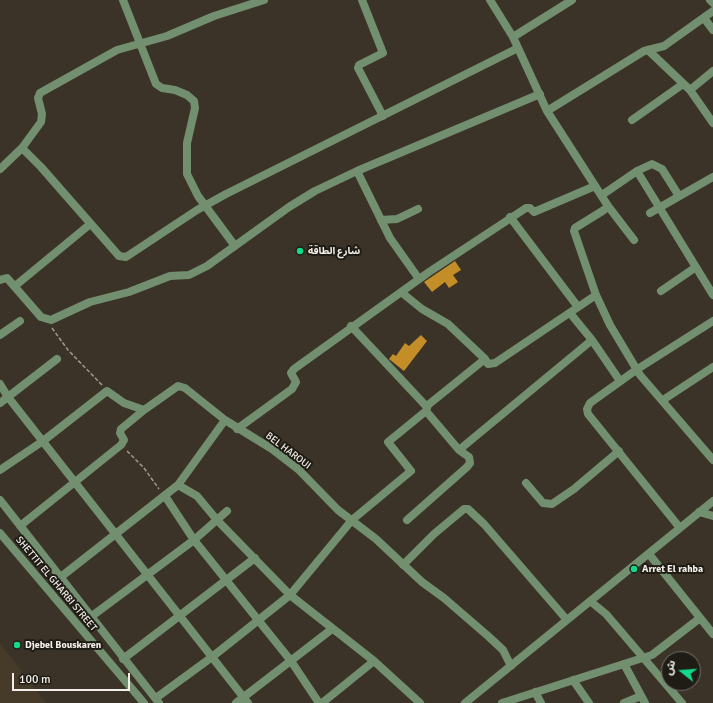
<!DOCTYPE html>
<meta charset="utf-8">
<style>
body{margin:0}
#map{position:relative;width:713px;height:703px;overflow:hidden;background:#3b3328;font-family:Signika,"Noto Sans Arabic",sans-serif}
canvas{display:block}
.north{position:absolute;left:661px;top:651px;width:40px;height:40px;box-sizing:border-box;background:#1f1c16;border:1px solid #74706a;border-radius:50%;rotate:287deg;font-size:11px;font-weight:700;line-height:16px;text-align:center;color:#f3eee7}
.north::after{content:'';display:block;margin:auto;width:14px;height:18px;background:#13d989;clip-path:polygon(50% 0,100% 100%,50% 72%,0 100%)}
.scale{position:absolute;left:12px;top:673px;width:118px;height:18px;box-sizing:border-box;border:2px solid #f3eee7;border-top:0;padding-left:5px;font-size:12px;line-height:14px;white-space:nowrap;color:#f3eee7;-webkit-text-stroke:3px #1f1c16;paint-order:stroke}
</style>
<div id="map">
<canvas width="713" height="703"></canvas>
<div class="north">ش</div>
<div class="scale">100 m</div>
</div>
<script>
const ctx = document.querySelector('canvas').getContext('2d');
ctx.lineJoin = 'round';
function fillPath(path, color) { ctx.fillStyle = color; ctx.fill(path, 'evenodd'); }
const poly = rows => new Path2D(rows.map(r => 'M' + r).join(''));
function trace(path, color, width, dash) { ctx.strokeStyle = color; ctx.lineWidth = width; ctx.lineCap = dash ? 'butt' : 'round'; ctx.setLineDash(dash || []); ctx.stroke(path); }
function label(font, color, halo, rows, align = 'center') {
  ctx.font = font + ' Signika,"Noto Sans Arabic",sans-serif'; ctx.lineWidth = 4; ctx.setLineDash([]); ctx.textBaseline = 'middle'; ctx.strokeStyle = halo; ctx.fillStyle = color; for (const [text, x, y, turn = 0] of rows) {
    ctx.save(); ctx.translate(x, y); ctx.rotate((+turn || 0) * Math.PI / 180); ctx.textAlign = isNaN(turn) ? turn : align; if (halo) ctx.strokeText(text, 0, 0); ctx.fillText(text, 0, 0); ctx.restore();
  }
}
const built = poly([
 [0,643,46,703,0,703]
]);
const building = poly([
 [455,261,461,270,453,275,458,282,449,288,445,282,432,292,424,282],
 [421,335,427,341,404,371,389,359,393,354,396,356,405,343,409,346]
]);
const path = poly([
 [52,328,68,350,102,385],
 [127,451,144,468,159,489]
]);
const minor = poly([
 [123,0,156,84,162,88,175,90,187,95,194,101,195,108,187,143,187,174,198,196,235,246],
 [362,0,383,53,359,65,358,68,383,116],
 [490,0,513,37,547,111,608,206,604,210,575,228,574,231,596,295,610,325,640,375,713,460],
 [710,0,713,3],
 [704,18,713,30],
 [513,37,572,0],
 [648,50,690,90,713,123],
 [690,90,713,71],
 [547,111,644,51,664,46,713,11],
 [632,120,683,84],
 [22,148,41,167,119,256,126,257,197,210,226,194,518,48],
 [0,169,22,148,41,122,42,114,38,98,40,93,117,50,167,36,214,16,264,0],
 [357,171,390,238,419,279],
 [637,171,713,295],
 [602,195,637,171,652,164,662,169,679,196],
 [608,206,634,240],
 [650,213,713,177],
 [510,217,578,307],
 [381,220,397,219,418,209],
 [0,280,7,278,41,317,51,320,90,302,129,292,170,276,189,275,207,266,289,207,315,191,357,171,540,94],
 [15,286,89,225],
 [661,291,696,267],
 [401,292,422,309,448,324,485,359],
 [351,326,427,407],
 [0,335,20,321],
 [592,340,620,381],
 [0,384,8,397,248,703],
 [663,400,713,367],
 [0,403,57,359],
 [426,411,428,405,485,359,488,364,495,363,596,295],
 [225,420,272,449,298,469,338,510,376,539,422,582,444,598,488,636,503,650,511,666],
 [237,429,292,389,296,382,291,373,294,369,429,272,526,208,530,208,534,212,595,186],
 [0,470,43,441,107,391,124,403,144,410,178,386,185,388,225,420,178,485],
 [526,483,543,503,552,504,574,489,619,451],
 [165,496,194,540,291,661,319,703],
 [0,500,159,703],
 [699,512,713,516],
 [407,520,467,467,470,463,469,457,459,450],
 [20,526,121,445,124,440,120,433,121,429,144,410],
 [680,528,588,414,587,409,590,403,636,370,713,321],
 [0,533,144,703],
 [649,554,713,634],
 [403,565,434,534,464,509,468,509,484,524,567,620],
 [62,576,178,485,197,496,217,520,290,595,374,661,420,703],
 [590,601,606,614,682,703],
 [92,616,194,540,227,511],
 [123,659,255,558],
 [624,664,645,703],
 [573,680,589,703],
 [535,692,541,703],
 [156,698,212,657,290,595,352,520,411,471,388,442,426,411,459,450,592,340,570,313],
 [236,703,332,629],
 [322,703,374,661],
 [465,703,713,501],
 [502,703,652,655,700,618],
 [624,703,641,696]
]);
const markers = [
 [300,251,4,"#13d989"],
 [634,569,4,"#13d989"],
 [17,645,4,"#13d989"]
];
const poiNames = [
 ["شارع الطاقة",308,251],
 ["Arret El rahba",642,569],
 ["Djebel Bouskaren",25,645]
];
const streetNames = [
 ["BEL HAROUI",288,451,37],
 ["SHETTIT EL GHARBI STREET",56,584,50]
];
fillPath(built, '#463b29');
fillPath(building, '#c38e27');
trace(path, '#9f9990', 1.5, [4, 2]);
trace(minor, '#728f6f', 8);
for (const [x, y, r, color] of markers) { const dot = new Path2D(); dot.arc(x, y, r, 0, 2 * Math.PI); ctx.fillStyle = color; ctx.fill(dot); trace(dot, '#1f1c16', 1.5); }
label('bold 10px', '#f3eee7', '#1f1c16', poiNames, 'left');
label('10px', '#f3eee7', '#1f1c16', streetNames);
</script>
